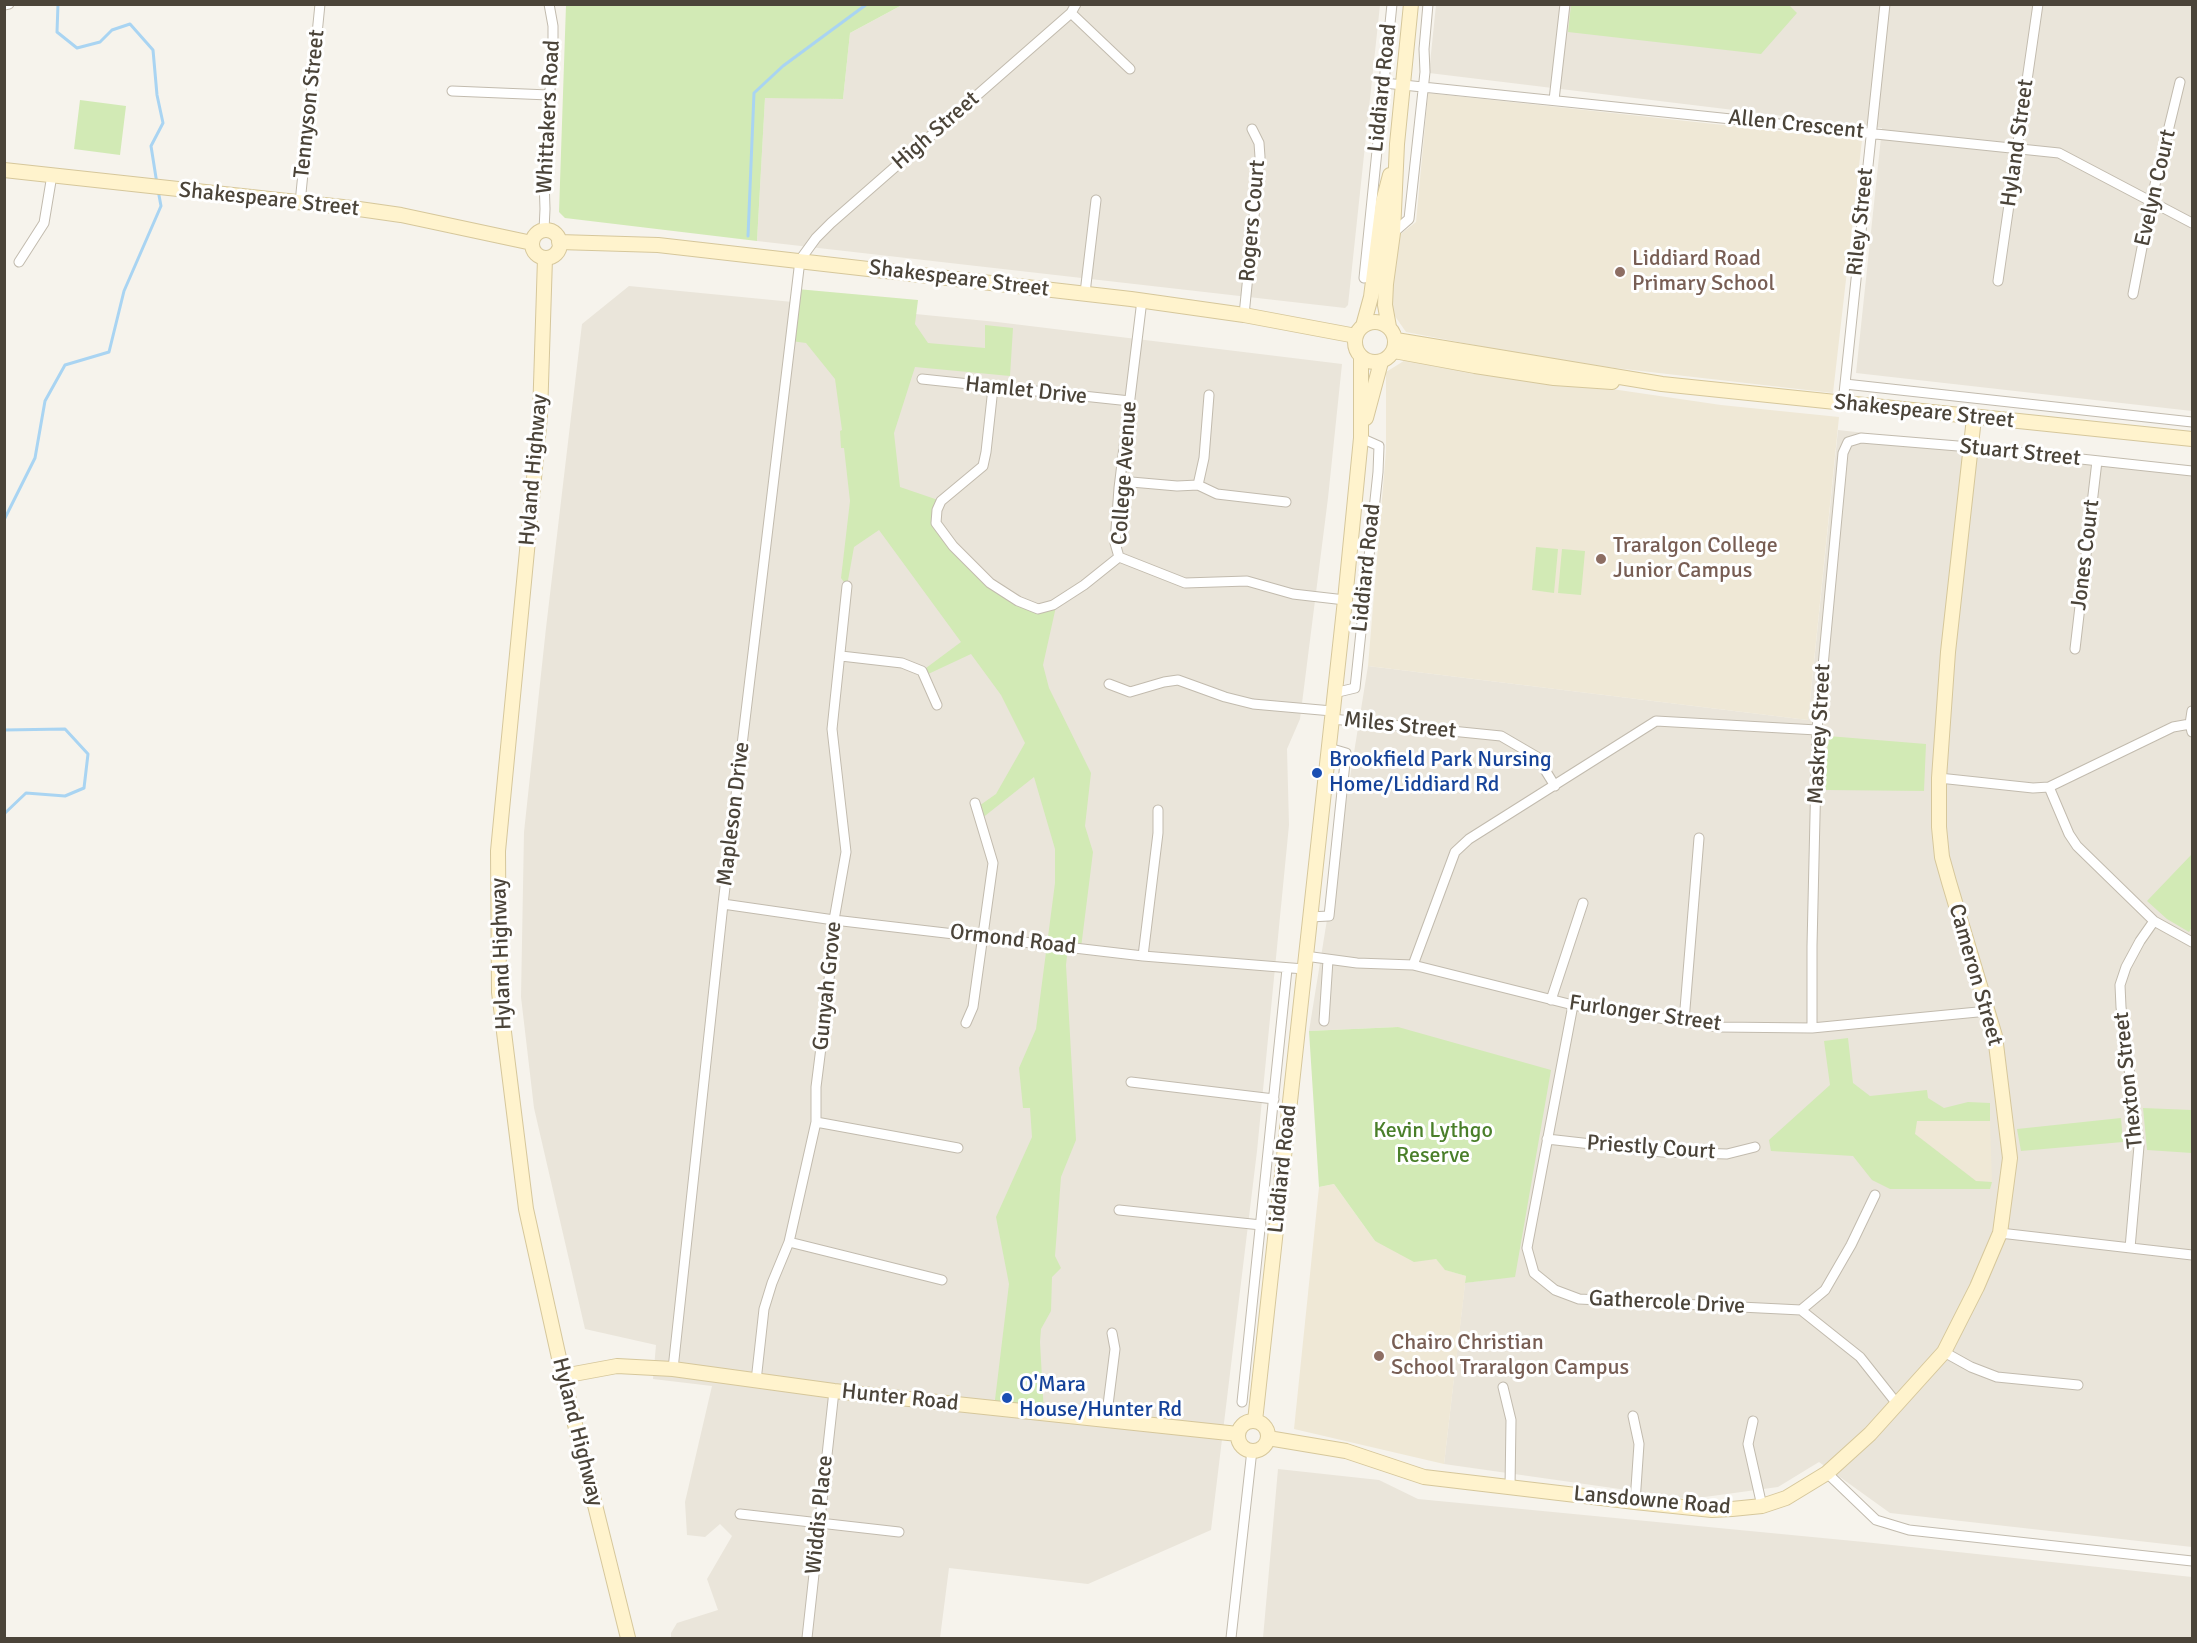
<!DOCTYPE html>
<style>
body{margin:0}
#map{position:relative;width:2197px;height:1643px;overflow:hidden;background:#f6f3ec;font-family:Signika,sans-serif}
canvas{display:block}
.frame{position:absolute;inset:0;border:6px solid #4b4439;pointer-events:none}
</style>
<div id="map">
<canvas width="2197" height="1643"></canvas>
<div class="frame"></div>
</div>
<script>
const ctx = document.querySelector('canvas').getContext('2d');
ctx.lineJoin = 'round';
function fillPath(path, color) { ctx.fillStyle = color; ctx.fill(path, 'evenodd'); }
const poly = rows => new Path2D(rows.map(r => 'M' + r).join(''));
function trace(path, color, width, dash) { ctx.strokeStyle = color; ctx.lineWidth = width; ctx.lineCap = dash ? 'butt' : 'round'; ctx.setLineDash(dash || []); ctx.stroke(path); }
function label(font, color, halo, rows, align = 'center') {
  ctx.font = font + ' Signika,sans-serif'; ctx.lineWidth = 6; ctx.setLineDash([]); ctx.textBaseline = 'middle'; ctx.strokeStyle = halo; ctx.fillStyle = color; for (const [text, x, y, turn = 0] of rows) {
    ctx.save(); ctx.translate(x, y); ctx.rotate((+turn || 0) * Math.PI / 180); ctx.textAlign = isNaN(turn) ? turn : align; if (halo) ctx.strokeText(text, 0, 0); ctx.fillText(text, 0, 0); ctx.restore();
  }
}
const residential = poly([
 [902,5,1380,5,1348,305,1345,308,757,241,765,97,843,99,850,33],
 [1436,5,2192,5,2192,411,1856,373,1882,128,1429,73],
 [629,286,997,322,1342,364,1328,498,1300,719,1287,749,1289,825,1257,1151,1211,1530,1088,1584,949,1568,940,1638,671,1638,671,1633,677,1623,718,1610,707,1579,732,1536,720,1524,705,1537,687,1535,685,1502,712,1386,653,1379,656,1345,585,1329,534,1108,521,997,524,832,546,628,582,324],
 [1838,430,2192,469,2192,1547,1890,1513,1819,1462,1778,1487,1690,1499,1444,1464,1465,1283,1515,1276,1398,1027,1309,1031,1368,666,1808,720],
 [1278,1469,1379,1480,1418,1499,1864,1542,2192,1577,2192,1638,1263,1638]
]);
const education = poly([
 [1428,93,1862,140,1833,393,1563,362,1406,332,1390,309,1398,236,1416,222],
 [1407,359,1721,405,1839,417,1808,720,1368,666,1386,451,1386,372],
 [1916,1121,1990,1121,1992,1182,1976,1181,1915,1134],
 [1334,1184,1375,1241,1436,1259,1446,1270,1466,1276,1444,1464,1294,1429,1319,1187]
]);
const green = poly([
 [1788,4,1797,13,1761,54,1568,32,1571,5],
 [566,5,566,4,902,5,850,33,843,99,765,98,757,241,565,218,559,212],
 [80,100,126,106,120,155,74,149],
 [797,289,918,300,915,324,928,343,985,348,985,325,1013,328,1010,376,915,367,894,433,900,487,941,501,936,515,950,542,1018,601,1039,607,1057,602,1043,665,1049,688,1091,773,1085,826,1093,852,1081,948,1068,947,1066,965,1076,1140,1061,1177,1055,1256,1061,1268,1052,1277,1051,1311,1041,1329,1040,1342,1044,1414,994,1408,1009,1284,996,1217,1032,1137,1030,1108,1023,1108,1019,1068,1036,1029,1055,883,1055,849,1034,777,981,819,976,808,996,794,1025,743,1001,695,971,654,924,676,922,671,961,642,879,530,854,547,847,586,841,578,850,501,844,448,841,448,840,431,842,430,835,379,806,343,791,341],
 [1536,547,1558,549,1554,593,1532,590],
 [1562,549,1585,551,1581,595,1558,593],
 [1828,736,1926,744,1924,791,1825,790],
 [2192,854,2192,927,2189,932,2167,919,2147,901],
 [1398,1027,1551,1070,1515,1277,1465,1283,1466,1276,1445,1270,1436,1259,1414,1262,1375,1241,1334,1184,1319,1187,1309,1031],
 [1848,1038,1853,1083,1870,1096,1927,1090,1928,1098,1944,1108,1968,1102,1990,1103,1990,1121,1917,1121,1915,1134,1976,1181,1992,1182,1990,1189,1890,1189,1872,1180,1853,1156,1771,1151,1769,1140,1830,1085,1824,1041],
 [2143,1108,2192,1110,2192,1153,2147,1150],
 [2121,1118,2123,1142,2021,1151,2017,1129]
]);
const stream = poly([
 [58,4,57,32,77,48,100,42,112,30,130,24,153,50,157,95,163,123,151,146,157,184],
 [748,236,754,93,783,66,867,4],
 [4,520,35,458,45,401,65,365,109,352,124,291,161,206,158,190],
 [4,730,65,729,88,754,84,788,65,796,26,793,4,814]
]);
const street = poly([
 [4,5,9,4],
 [1071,13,1130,69],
 [1384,83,2059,153,2192,223],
 [452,91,549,95],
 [1554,100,1565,4],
 [300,203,320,4],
 [544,230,545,209,544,179,553,46,553,26,549,4],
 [1393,233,1409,219,1425,72,1424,49,1428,4],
 [19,262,44,223,52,175],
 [1364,278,1392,4],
 [1998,281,2038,4],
 [1085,293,1096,200],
 [2133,294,2151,201,2180,82],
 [1142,300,1119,488,1115,543,1119,557,1185,583,1247,581,1293,594,1345,600],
 [1244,315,1260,157,1259,143,1252,129],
 [922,379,1130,401],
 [1845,384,2192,422],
 [993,388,986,452,983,466,941,501,937,510,936,523,953,546,990,583,1018,601,1038,609,1053,605,1084,585,1119,557],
 [1843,403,1885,4],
 [1120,481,1177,486,1198,485,1217,494,1286,502],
 [1198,485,1204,458,1209,395],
 [2075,649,2097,461],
 [841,656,902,663,922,671,937,705],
 [1109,684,1130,692,1164,682,1178,680,1225,697,1253,704,1332,711],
 [1334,693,1355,688,1378,472,1379,446,1361,438],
 [2192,711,2190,724,2192,732],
 [1332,719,1501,736,1537,757,1555,786],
 [1939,778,2033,788,2049,787,2173,727,2190,724],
 [2049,787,2069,834,2077,846,2154,921,2192,942],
 [723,904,834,920,1143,956,1304,969],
 [1310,917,1329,916,1346,753,1329,748],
 [1143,956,1158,833,1158,810],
 [1305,956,1357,963,1413,965,1573,1005,1719,1027,1812,1028,1988,1011],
 [1413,965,1455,852,1469,839,1656,721,1817,730],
 [1551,1000,1583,903],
 [1573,1005,1527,1248,1534,1273,1555,1290,1579,1299,1801,1310,1860,1357,1898,1405],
 [1324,1021,1328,960],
 [1684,1021,1699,838],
 [966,1023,973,1007,993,863,975,803],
 [1812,1028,1812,946,1817,730,1843,453,1848,442,1861,438,1970,447,2192,471],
 [1131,1082,1274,1099],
 [816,1122,958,1148],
 [1547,1139,1662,1152,1727,1154,1755,1147],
 [1119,1210,1261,1225],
 [2000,1233,2192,1255],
 [789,1242,942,1280],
 [2130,1248,2139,1146,2121,1007,2120,985,2126,967,2140,941,2154,921],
 [1801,1310,1825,1290,1851,1245,1875,1195],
 [1944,1352,1971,1367,1997,1377,2078,1385],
 [673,1369,723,904,800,260,816,238,831,223,1071,13,1076,4],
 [756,1381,764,1309,772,1283,789,1242,816,1122,816,1087,828,992,834,920,846,852,832,729,847,586],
 [1503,1387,1511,1420,1510,1487],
 [1242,1402,1287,969],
 [1633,1416,1639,1444,1635,1502],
 [1106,1421,1115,1349,1112,1333],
 [1753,1421,1748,1444,1762,1506],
 [1827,1473,1876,1520,1909,1530,2192,1561],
 [740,1514,899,1532],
 [807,1638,834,1391],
 [1231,1638,1252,1450]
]);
const secondary = poly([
 [4,170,352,208,401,215,532,243],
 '532 244a14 14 0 1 1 28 0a14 14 0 1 1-28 0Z',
 [559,242,658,245,1131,299,1244,315,1356,336],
 [545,258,540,416,498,851,499,992,526,1209,563,1376,628,1638],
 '1355 342a20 20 0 1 1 40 0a20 20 0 1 1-40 0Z',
 [1363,326,1371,297,1383,202,1390,175],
 [1389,327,1385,305,1386,284,1393,233,1397,144,1411,4],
 [1396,340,1662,384,2192,439],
 [1394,351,1475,366,1554,378,1612,382],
 [1366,418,1381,362],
 [563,1376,617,1366,673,1369,834,1391,1238,1434],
 [1255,1421,1345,600,1361,438,1361,358],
 '1238 1436a15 15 0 1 1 30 0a15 15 0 1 1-30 0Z',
 [1268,1438,1346,1451,1424,1477,1635,1502,1712,1510,1732,1509,1762,1506,1786,1498,1827,1473,1870,1434,1944,1352,1977,1287,2000,1233,2010,1158,1995,1036,1949,882,1942,857,1939,827,1939,778,1948,652,1974,418]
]);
const markers = [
 [1620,272,6,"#8d6e63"],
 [1601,559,6,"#8d6e63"],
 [1317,773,6,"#1a4fb4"],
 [1379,1356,6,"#8d6e63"],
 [1007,1398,6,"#1a4fb4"]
];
const streetNames = [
 ["Liddiard Road",1383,88,-84],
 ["Tennyson Street",310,104,-84],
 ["Whittakers Road",549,117,-87],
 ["Allen Crescent",1796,125,6],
 ["High Street",936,131,-41],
 ["Hyland Street",2018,143,-82],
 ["Evelyn Court",2156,188,-77],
 ["Shakespeare Street",269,200,6],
 ["Rogers Court",1253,221,-85],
 ["Riley Street",1861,222,-84],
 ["Shakespeare Street",959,279,7],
 ["Hamlet Drive",1026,391,6],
 ["Shakespeare Street",1924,412,6],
 ["Stuart Street",2020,453,6],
 ["Hyland Highway",534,470,-85],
 ["College Avenue",1125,473,-86],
 ["Jones Court",2086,555,-83],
 ["Liddiard Road",1367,568,-84],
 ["Miles Street",1400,726,6],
 ["Maskrey Street",1820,734,-87],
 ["Mapleson Drive",734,814,-83],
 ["Ormond Road",1013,940,7],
 ["Hyland Highway",502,954,-92],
 ["Cameron Street",1975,975,74],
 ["Gunyah Grove",828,986,-84],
 ["Furlonger Street",1645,1014,8],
 ["Thexton Street",2129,1080,-96],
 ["Priestly Court",1651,1148,4],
 ["Liddiard Road",1283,1169,-84],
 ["Gathercole Drive",1667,1303,3],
 ["Hunter Road",900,1398,6],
 ["Hyland Highway",577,1432,76],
 ["Lansdowne Road",1652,1501,5],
 ["Widdis Place",820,1515,-84]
];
const educationNames = [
 ["Liddiard Road",1632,259],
 ["Primary School",1632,284],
 ["Traralgon College",1613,546],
 ["Junior Campus",1613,571],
 ["Chairo Christian",1391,1343],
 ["School Traralgon Campus",1391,1368]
];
const transitNames = [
 ["Brookfield Park Nursing",1329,760],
 ["Home/Liddiard Rd",1329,785],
 ["O'Mara",1019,1385],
 ["House/Hunter Rd",1019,1410]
];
const parkNames = [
 ["Kevin Lythgo",1433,1131],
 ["Reserve",1433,1156]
];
fillPath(residential, '#eae5da');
fillPath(education, '#efe8d6');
fillPath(green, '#d2eab5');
trace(stream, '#a9d4f2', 3);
trace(street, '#c2bbae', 11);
trace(secondary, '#d6c79b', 16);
trace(street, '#fff', 9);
trace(secondary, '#fff3cd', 14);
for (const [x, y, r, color] of markers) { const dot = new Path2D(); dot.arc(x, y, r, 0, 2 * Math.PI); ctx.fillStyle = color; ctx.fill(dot); trace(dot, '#fff', 2); }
label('22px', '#4b4439', '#fff', streetNames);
label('22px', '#785e54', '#fff', educationNames, 'left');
label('22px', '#164399', '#fff', transitNames, 'left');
label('22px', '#4a7f2a', '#fff', parkNames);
</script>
